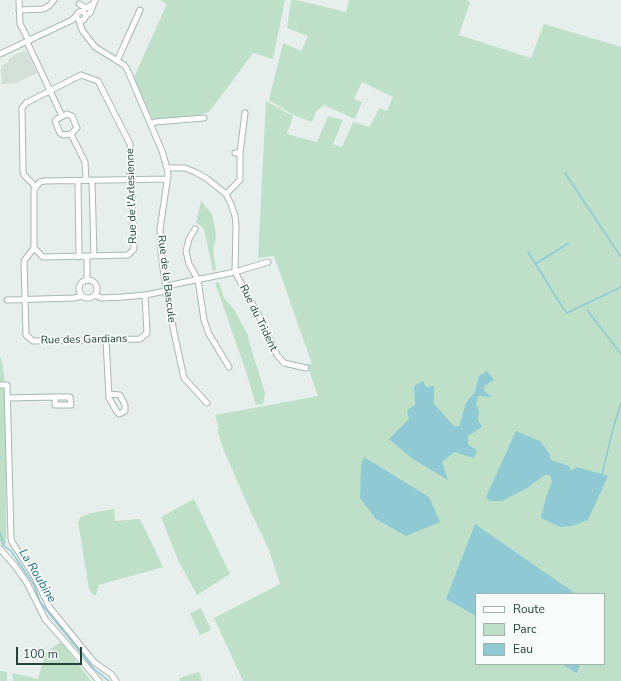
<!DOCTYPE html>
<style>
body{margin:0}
#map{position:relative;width:621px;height:681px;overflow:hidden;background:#e6efeb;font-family:"Nunito Sans",sans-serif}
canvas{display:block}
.legend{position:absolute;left:475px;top:593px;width:130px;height:72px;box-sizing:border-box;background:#f7fbf9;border:1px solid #a3b1ad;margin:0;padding:5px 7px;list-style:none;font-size:12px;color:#24423a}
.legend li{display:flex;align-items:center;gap:8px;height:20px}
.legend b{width:20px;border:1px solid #a3b1ad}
.scale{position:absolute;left:16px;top:647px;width:66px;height:18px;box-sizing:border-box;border:2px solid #24423a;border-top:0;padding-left:5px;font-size:12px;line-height:14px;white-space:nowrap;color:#24423a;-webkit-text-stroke:3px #f7fbf9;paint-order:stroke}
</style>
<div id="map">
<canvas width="621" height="681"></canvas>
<ul class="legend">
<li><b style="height:5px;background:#fff"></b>Route</li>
<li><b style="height:11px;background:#bfe0c8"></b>Parc</li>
<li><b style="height:11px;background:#8ec9d4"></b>Eau</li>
</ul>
<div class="scale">100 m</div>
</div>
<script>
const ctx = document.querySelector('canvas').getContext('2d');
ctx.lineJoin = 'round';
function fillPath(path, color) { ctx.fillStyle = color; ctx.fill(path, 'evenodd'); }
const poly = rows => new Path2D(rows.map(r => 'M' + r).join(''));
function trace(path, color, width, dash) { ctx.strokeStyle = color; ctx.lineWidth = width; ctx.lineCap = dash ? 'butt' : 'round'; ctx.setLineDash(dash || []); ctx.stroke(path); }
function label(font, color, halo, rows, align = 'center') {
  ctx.font = font + ' "Nunito Sans",sans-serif'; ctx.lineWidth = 3.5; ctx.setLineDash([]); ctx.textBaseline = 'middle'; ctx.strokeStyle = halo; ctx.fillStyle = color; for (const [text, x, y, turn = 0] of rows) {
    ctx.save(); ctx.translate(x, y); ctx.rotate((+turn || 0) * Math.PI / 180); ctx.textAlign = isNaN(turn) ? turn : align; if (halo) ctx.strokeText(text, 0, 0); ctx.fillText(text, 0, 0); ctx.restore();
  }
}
const built = poly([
 [26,51,37,73,16,83,2,84,1,66,9,62,8,60,16,54]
]);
const green = poly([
 [160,0,285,0,273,59,253,53,209,112,199,115,162,120,153,119,141,97,134,77,167,4],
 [291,0,296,0,346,12,349,0,466,0,470,2,459,35,531,58,544,24,621,47,621,681,243,681,214,618,280,584,269,550,249,508,224,451,217,429,219,429,215,415,318,396,307,364,312,364,274,256,258,258,266,101,293,116,287,134,317,142,328,116,343,120,333,144,342,147,353,122,370,127,379,108,387,111,393,97,362,82,354,99,362,102,355,119,324,105,316,112,312,122,293,115,269,100,283,43,301,51,308,36,287,28],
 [476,594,604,594,604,664,476,664],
 [201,201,212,214,215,228,216,239,213,250,216,270,213,271,204,229,196,222],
 [219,282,224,298,234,309,248,335,249,341,265,393,263,404,256,405,246,371,215,283],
 [0,357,2,361,5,382,0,383],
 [0,387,5,387,6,403,6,543,2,547,0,541],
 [194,499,230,574,197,595,179,562,161,517],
 [114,509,115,521,140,519,163,567,99,585,96,595,93,595,89,589,78,522,81,517,91,513],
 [201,608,211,630,200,635,190,613],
 [61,642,91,681,13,681,12,673,38,679,46,652],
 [0,671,7,672,7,681,0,681],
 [199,672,202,681,180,681,179,678]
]);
const water = poly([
 [487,371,494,380,484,386,484,391,492,397,478,396,476,404,479,411,478,420,482,427,468,436,468,445,477,450,474,458,454,452,442,462,448,480,414,460,389,439,409,419,407,410,415,405,414,386,423,381,426,387,434,386,434,404,454,426,459,426,466,403,475,392,479,376],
 [516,431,540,441,549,453,551,460,569,466,571,471,577,467,608,476,588,520,572,526,560,527,541,518,546,497,552,482,550,475,545,475,527,488,502,501,490,501,486,497],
 [364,457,429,497,440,522,406,536,376,519,360,498,361,465],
 [475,524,576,594,476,594,476,616,446,599],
 [561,664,580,664,577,673]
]);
const stream = poly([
 [565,173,621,257],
 [528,252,563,308,567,313,621,287],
 [535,264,569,243],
 [587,310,621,354],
 [0,456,0,458],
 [602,474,613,429,621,403],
 [0,533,4,546,11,551,34,585,40,602,94,669,109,681]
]);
const minor = poly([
 [19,0,20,24,29,41],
 [79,4,86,8,93,4],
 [19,10,43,9,49,6,54,0],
 '76.5 16a4.5 4.5 0 1 1 9 0a4.5 4.5 0 1 1-9 0Z',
 [86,16,90,13,95,0],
 [79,20,82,30,95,47,124,65,127,69,162,151,167,168,168,175,160,229,161,251,166,291,175,337,184,378,207,403],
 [27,42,62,116],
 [0,54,72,20,77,15],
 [117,61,140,10],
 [81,75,98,81,130,144,134,249,128,255,43,257,34,248,34,190,36,187,24,175,23,171,22,108,26,103,81,75],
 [67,114,72,116,77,128,71,134,63,135,60,133,55,121,57,119,67,114],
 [151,124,155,122,204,118],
 [71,134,85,162,86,180],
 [240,153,245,113],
 [167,168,185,168,195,172,206,178,226,194,231,204,235,216,236,226,235,272,261,320,277,355,284,363,306,368],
 [92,180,94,256],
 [78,181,79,257],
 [36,187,40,182,45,181,167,179],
 [226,194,240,180,240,153,235,153],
 [195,229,189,239,186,251,189,264,198,280,204,320,209,334,229,367],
 [34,248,24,261,26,335,33,341,140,339,147,333,145,295],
 [87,257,87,279],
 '79 289a9 9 0 1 1 18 0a9 9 0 1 1-18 0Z',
 [166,286,235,272,268,262],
 [95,295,101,298,123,297,145,295,166,291],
 [7,300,74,298,82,296],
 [106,340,109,398,117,412,119,414,125,411,125,405,120,395,109,394],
 [0,385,7,385,11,538,12,542,33,574,50,608,94,662,111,674,116,681],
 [8,398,55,397,55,405,71,405,70,397,55,397],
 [0,549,15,566,27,583,45,619,99,681]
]);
const streetNames = [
 ["Rue de l'Arlesienne",132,196,-92],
 ["Rue de la Bascule",166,279,83],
 ["Rue du Trident",258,318,64],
 ["Rue des Gardians",84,340,-1]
];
const waterNames = [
 ["La Roubine",37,576,59]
];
fillPath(built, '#d4dfda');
fillPath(green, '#bfe0c8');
fillPath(water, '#8ec9d4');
trace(stream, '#8ec9d4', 1.5);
trace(minor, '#a8b8b2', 7);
trace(minor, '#fff', 5);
label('11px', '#24423a', '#f7fbf9', streetNames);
label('italic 12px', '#1c6f80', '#f7fbf9', waterNames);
</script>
